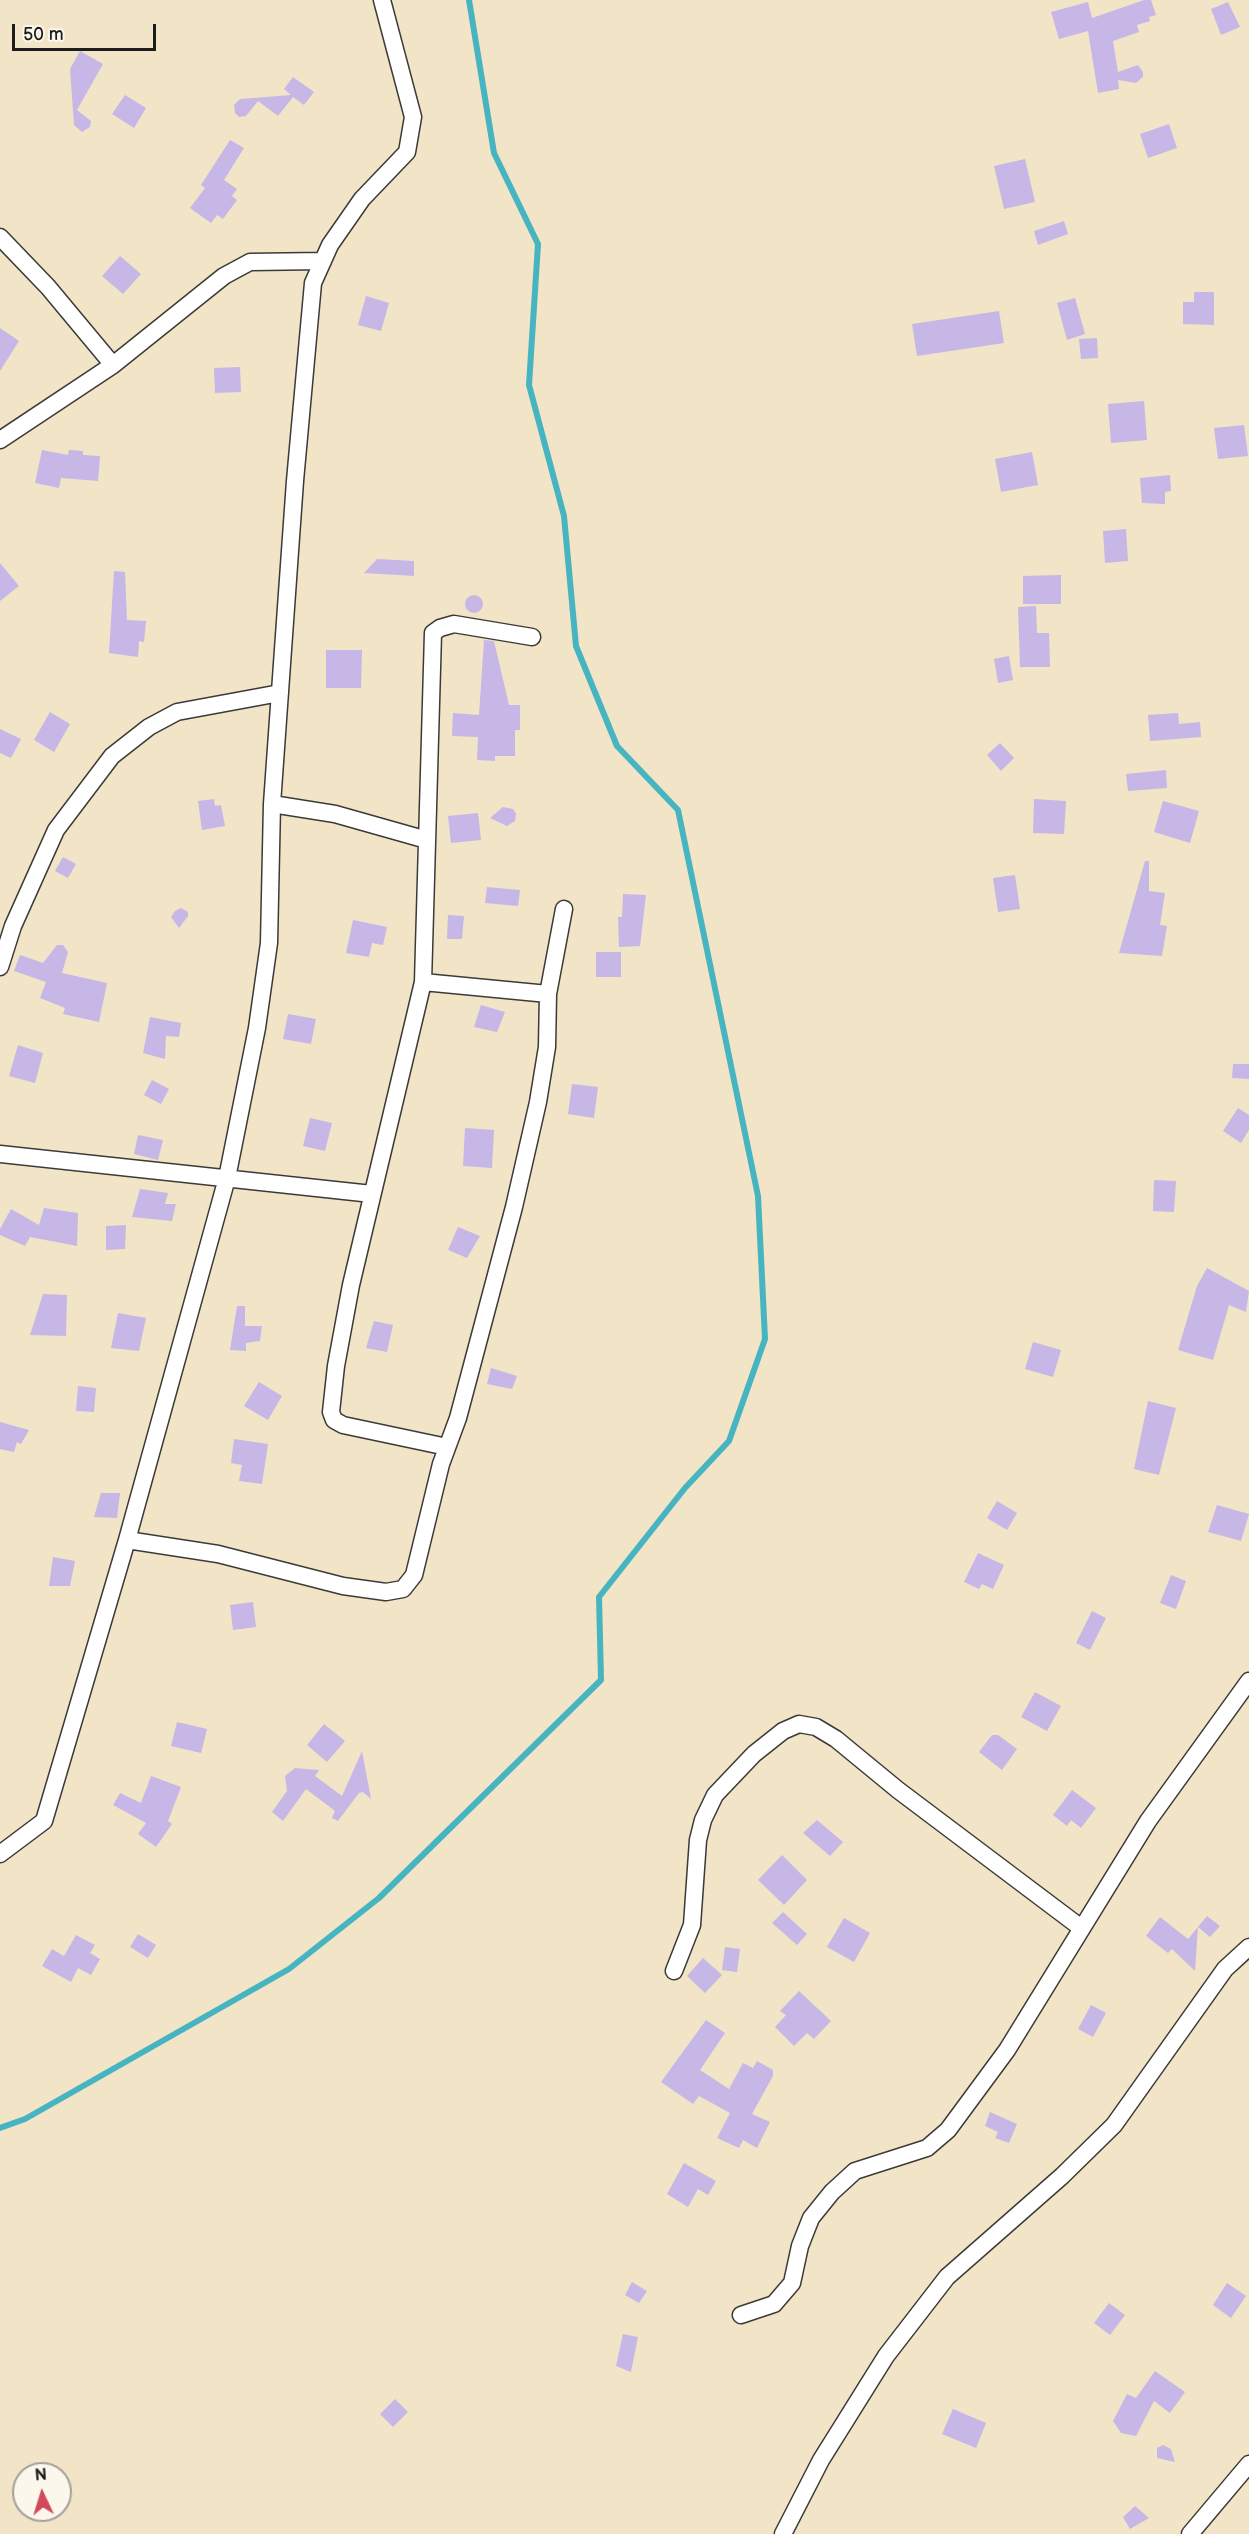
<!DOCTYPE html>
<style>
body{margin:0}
#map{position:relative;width:1249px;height:2534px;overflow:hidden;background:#f1e4c7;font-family:"Balsamiq Sans",sans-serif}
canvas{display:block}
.north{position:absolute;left:12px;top:2462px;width:60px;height:60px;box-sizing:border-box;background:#fbf7ec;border:2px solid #a29f99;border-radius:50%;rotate:356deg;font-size:16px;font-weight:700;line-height:24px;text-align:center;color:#1c1c1c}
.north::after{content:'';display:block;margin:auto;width:21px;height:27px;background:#d1495b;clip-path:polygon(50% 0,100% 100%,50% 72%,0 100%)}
.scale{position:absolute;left:12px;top:24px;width:144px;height:27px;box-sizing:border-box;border:3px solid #1c1c1c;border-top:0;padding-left:8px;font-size:18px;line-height:21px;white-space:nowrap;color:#1c1c1c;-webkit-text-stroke:4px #fbf7ec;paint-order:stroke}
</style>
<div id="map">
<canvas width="1249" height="2534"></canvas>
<div class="north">N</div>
<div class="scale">50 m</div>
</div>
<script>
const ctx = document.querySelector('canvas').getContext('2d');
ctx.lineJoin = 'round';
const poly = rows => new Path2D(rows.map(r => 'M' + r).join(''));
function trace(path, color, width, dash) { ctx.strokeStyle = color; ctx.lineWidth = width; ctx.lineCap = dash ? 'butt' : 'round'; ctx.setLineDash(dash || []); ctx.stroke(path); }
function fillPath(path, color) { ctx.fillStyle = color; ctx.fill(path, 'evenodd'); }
const stream = poly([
 [0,2128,25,2119,289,1969,379,1898,601,1680,599,1597,685,1488,729,1441,765,1339,758,1196,678,810,617,746,576,646,564,516,529,385,538,244,494,153,469,0]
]);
const building = poly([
 [1144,0,1151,0,1156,15,1149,17,1150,21,1137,25,1139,32,1113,41,1118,72,1138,65,1143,72,1143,77,1136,83,1118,80,1119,89,1098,93,1088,31,1059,39,1051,12,1088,2,1092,18],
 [1228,2,1240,27,1221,35,1211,9],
 [80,51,103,64,77,110,91,121,90,127,82,132,74,125,70,69],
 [293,77,314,92,304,105,293,97,278,116,258,101,246,116,239,117,235,113,234,105,240,99,291,95,284,89],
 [125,95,146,108,134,128,112,114],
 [1169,124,1177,148,1148,158,1140,134],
 [230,140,244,148,224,180,237,189,232,196,237,200,223,219,217,215,211,223,190,208,205,188,201,185],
 [1025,159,1035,202,1004,209,994,166],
 [1064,221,1068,234,1038,245,1034,231],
 [120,256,141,274,123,294,102,276],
 [1194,292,1214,292,1214,325,1183,324,1183,302,1194,302],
 [366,296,389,303,381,331,358,325],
 [1075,298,1085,334,1067,340,1057,303],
 [999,311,1004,343,917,356,912,324],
 [0,328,19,341,0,371],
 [1097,338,1098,358,1081,359,1079,339],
 [240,367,241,392,215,393,214,368],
 [1144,401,1147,440,1111,443,1108,404],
 [1244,425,1248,456,1218,459,1214,428],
 [42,450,68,455,69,450,83,451,83,455,100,456,98,481,61,478,59,488,35,483],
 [1032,452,1038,485,1001,492,995,459],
 [1170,475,1171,491,1165,492,1165,504,1142,503,1140,478],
 [1126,529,1128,561,1105,563,1103,531],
 [377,559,414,561,414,576,364,573],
 [0,563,19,586,0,601],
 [114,571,125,572,127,620,146,621,144,642,139,641,138,657,109,653],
 [1061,575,1061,604,1023,604,1023,576],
 '465 604a9 9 0 1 1 18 0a9 9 0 1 1-18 0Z',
 [1036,606,1037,633,1049,633,1050,667,1020,667,1018,607],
 [484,640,494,641,509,705,520,705,520,730,515,730,515,756,495,756,495,761,477,760,478,737,452,736,453,713,479,715],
 [326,650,362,650,361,688,326,688],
 [1009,656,1013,680,998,683,994,659],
 [50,712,70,724,54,752,34,740],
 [1178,713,1179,724,1200,722,1201,737,1150,741,1148,715],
 [0,729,21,739,11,758,0,753],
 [1000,743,1014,758,1001,771,987,755],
 [1166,770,1167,788,1128,791,1126,774],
 [214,799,215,806,221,805,225,826,202,830,198,801],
 [1034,799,1066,801,1064,834,1033,833],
 [1163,801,1199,811,1190,843,1154,832],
 [503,807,513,809,516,814,515,821,507,826,490,818],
 [478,813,481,840,451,843,448,816],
 [63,857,76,864,68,878,55,871],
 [1145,861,1149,861,1149,891,1165,893,1160,925,1167,926,1162,956,1119,953],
 [1015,875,1020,909,998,912,993,878],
 [487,887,520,890,518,906,485,903],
 [623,894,646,895,640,946,619,947,618,917,622,917],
 [181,908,188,912,188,916,179,928,171,917,175,911],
 [448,915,464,916,462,939,447,939],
 [353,920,387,927,383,945,372,943,369,957,346,953],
 [57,945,63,945,68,952,62,973,107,983,99,1022,63,1014,65,1008,40,998,46,982,14,971,20,955,43,963],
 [596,952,621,952,621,977,596,977],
 [481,1005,505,1012,497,1032,474,1027],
 [288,1014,316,1019,311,1044,283,1039],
 [150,1017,181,1023,179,1037,166,1036,165,1059,143,1053],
 [18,1045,43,1053,35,1083,9,1076],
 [1233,1064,1249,1064,1249,1079,1232,1078],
 [152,1080,169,1089,161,1104,144,1095],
 [572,1084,598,1087,594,1118,568,1114],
 [1238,1108,1249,1115,1249,1130,1241,1143,1223,1131],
 [310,1118,332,1123,325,1151,303,1146],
 [465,1128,494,1130,492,1168,463,1166],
 [138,1135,163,1140,158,1160,134,1154],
 [1154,1180,1176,1181,1174,1212,1153,1211],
 [140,1189,168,1193,165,1204,176,1204,172,1221,132,1217],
 [44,1208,78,1213,77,1246,30,1237,25,1246,0,1235,0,1229,11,1209,39,1225],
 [126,1225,125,1249,106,1250,106,1226],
 [458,1227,480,1236,467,1258,448,1250],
 [1207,1268,1249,1291,1246,1312,1229,1305,1213,1360,1178,1350,1197,1286],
 [43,1294,67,1295,66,1336,30,1335],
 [237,1306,245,1306,245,1326,262,1326,260,1341,246,1343,246,1351,230,1350],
 [118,1313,146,1318,139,1351,111,1348],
 [374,1321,393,1325,387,1352,366,1348],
 [1033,1342,1061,1350,1053,1377,1025,1369],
 [491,1368,517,1376,512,1389,487,1384],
 [259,1382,282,1396,268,1420,244,1406],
 [78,1386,96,1388,94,1412,76,1411],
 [1148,1401,1176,1408,1159,1475,1134,1469],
 [0,1422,29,1430,21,1444,17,1442,14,1452,0,1449],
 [234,1439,268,1444,262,1484,239,1481,242,1465,231,1463],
 [101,1493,120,1493,117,1518,94,1517],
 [997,1501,1017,1513,1007,1530,987,1518],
 [1217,1505,1249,1514,1241,1541,1208,1532],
 [978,1553,1004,1565,993,1589,982,1584,979,1589,964,1582],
 [53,1557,75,1561,70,1586,49,1586],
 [1171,1575,1186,1581,1176,1609,1160,1603],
 [253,1602,256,1627,233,1630,230,1605],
 [1092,1611,1106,1618,1090,1650,1076,1643],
 [1035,1692,1061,1706,1047,1731,1021,1717],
 [177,1722,207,1729,201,1753,171,1746],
 [324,1724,345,1741,327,1762,307,1745],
 [992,1735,998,1735,1017,1749,1002,1770,979,1752],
 [362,1751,371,1799,363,1792,359,1793,338,1821,332,1818,335,1811,306,1789,283,1821,272,1812,287,1791,285,1776,295,1768,319,1770,315,1776,342,1796],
 [151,1776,181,1787,168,1821,172,1824,156,1847,138,1834,146,1823,113,1805,120,1793,141,1803],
 [1072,1790,1096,1808,1081,1828,1071,1820,1067,1826,1053,1815],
 [817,1820,843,1842,830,1856,803,1833],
 [782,1855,807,1880,784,1905,758,1880],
 [783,1912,807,1934,797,1945,772,1923],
 [1207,1916,1220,1926,1210,1937,1198,1927,1195,1971,1172,1949,1168,1953,1146,1936,1160,1917,1188,1939],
 [844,1918,870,1933,854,1962,827,1947],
 [138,1934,156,1945,148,1958,130,1947],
 [76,1935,95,1945,90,1953,100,1959,91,1975,78,1968,71,1982,42,1966,52,1949,64,1956],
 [725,1947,740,1949,737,1972,722,1970],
 [703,1958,722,1975,705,1993,687,1976],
 [799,1991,831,2021,814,2039,807,2033,794,2046,775,2027,786,2015,780,2011],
 [1091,2005,1106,2013,1093,2037,1078,2029],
 [706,2020,725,2033,700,2070,729,2089,743,2063,753,2068,757,2061,773,2070,773,2076,752,2114,770,2122,757,2148,743,2140,739,2148,717,2138,730,2113,699,2096,693,2104,661,2082],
 [990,2112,1017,2124,1009,2143,995,2138,998,2132,985,2126],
 [684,2163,716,2181,708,2195,698,2189,688,2207,667,2194],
 [632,2282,647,2291,639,2303,625,2295],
 [1227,2283,1246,2296,1231,2318,1213,2305],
 [1109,2303,1125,2315,1110,2335,1094,2323],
 [623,2334,638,2337,631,2372,616,2366],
 [1155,2371,1185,2392,1170,2413,1154,2401,1136,2436,1121,2433,1113,2421,1127,2394,1136,2398],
 [395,2399,408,2412,393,2427,380,2414],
 [953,2409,986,2423,976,2448,942,2434],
 [1163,2445,1171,2449,1175,2462,1157,2458,1157,2448],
 [1135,2506,1149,2518,1130,2529,1123,2517]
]);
const street = poly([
 [0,237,48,287,113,365],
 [0,440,113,365,224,276,250,262,323,261],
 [272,804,335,814,427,840],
 [0,967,13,926,56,830,112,756,149,727,177,712,280,693],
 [423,982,548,994],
 [0,1154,372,1194],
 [447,1447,343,1425,334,1420,331,1412,336,1366,351,1285,423,982,433,633,440,628,454,624,532,637],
 [127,1540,218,1554,343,1586,386,1592,403,1589,414,1575,441,1464,458,1418,514,1207,538,1102,547,1047,548,994,564,909],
 [0,1854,44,1821,127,1540,227,1178,257,1028,269,943,272,804,295,481,313,283,330,245,362,199,407,152,413,117,382,0],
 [674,1971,692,1925,698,1840,703,1820,715,1795,754,1754,783,1731,799,1724,816,1727,836,1739,898,1790,1080,1927],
 [741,2315,774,2304,792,2283,800,2246,811,2218,832,2192,855,2171,927,2148,948,2130,1007,2050,1148,1821,1249,1681],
 [783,2534,821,2460,886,2356,947,2277,1062,2176,1114,2125,1225,1969,1249,1947],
 [1190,2534,1249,2464]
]);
trace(stream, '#47b5c1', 6);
fillPath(building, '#c6b7e7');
trace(street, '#3c3a36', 19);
trace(street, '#fff', 16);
</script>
